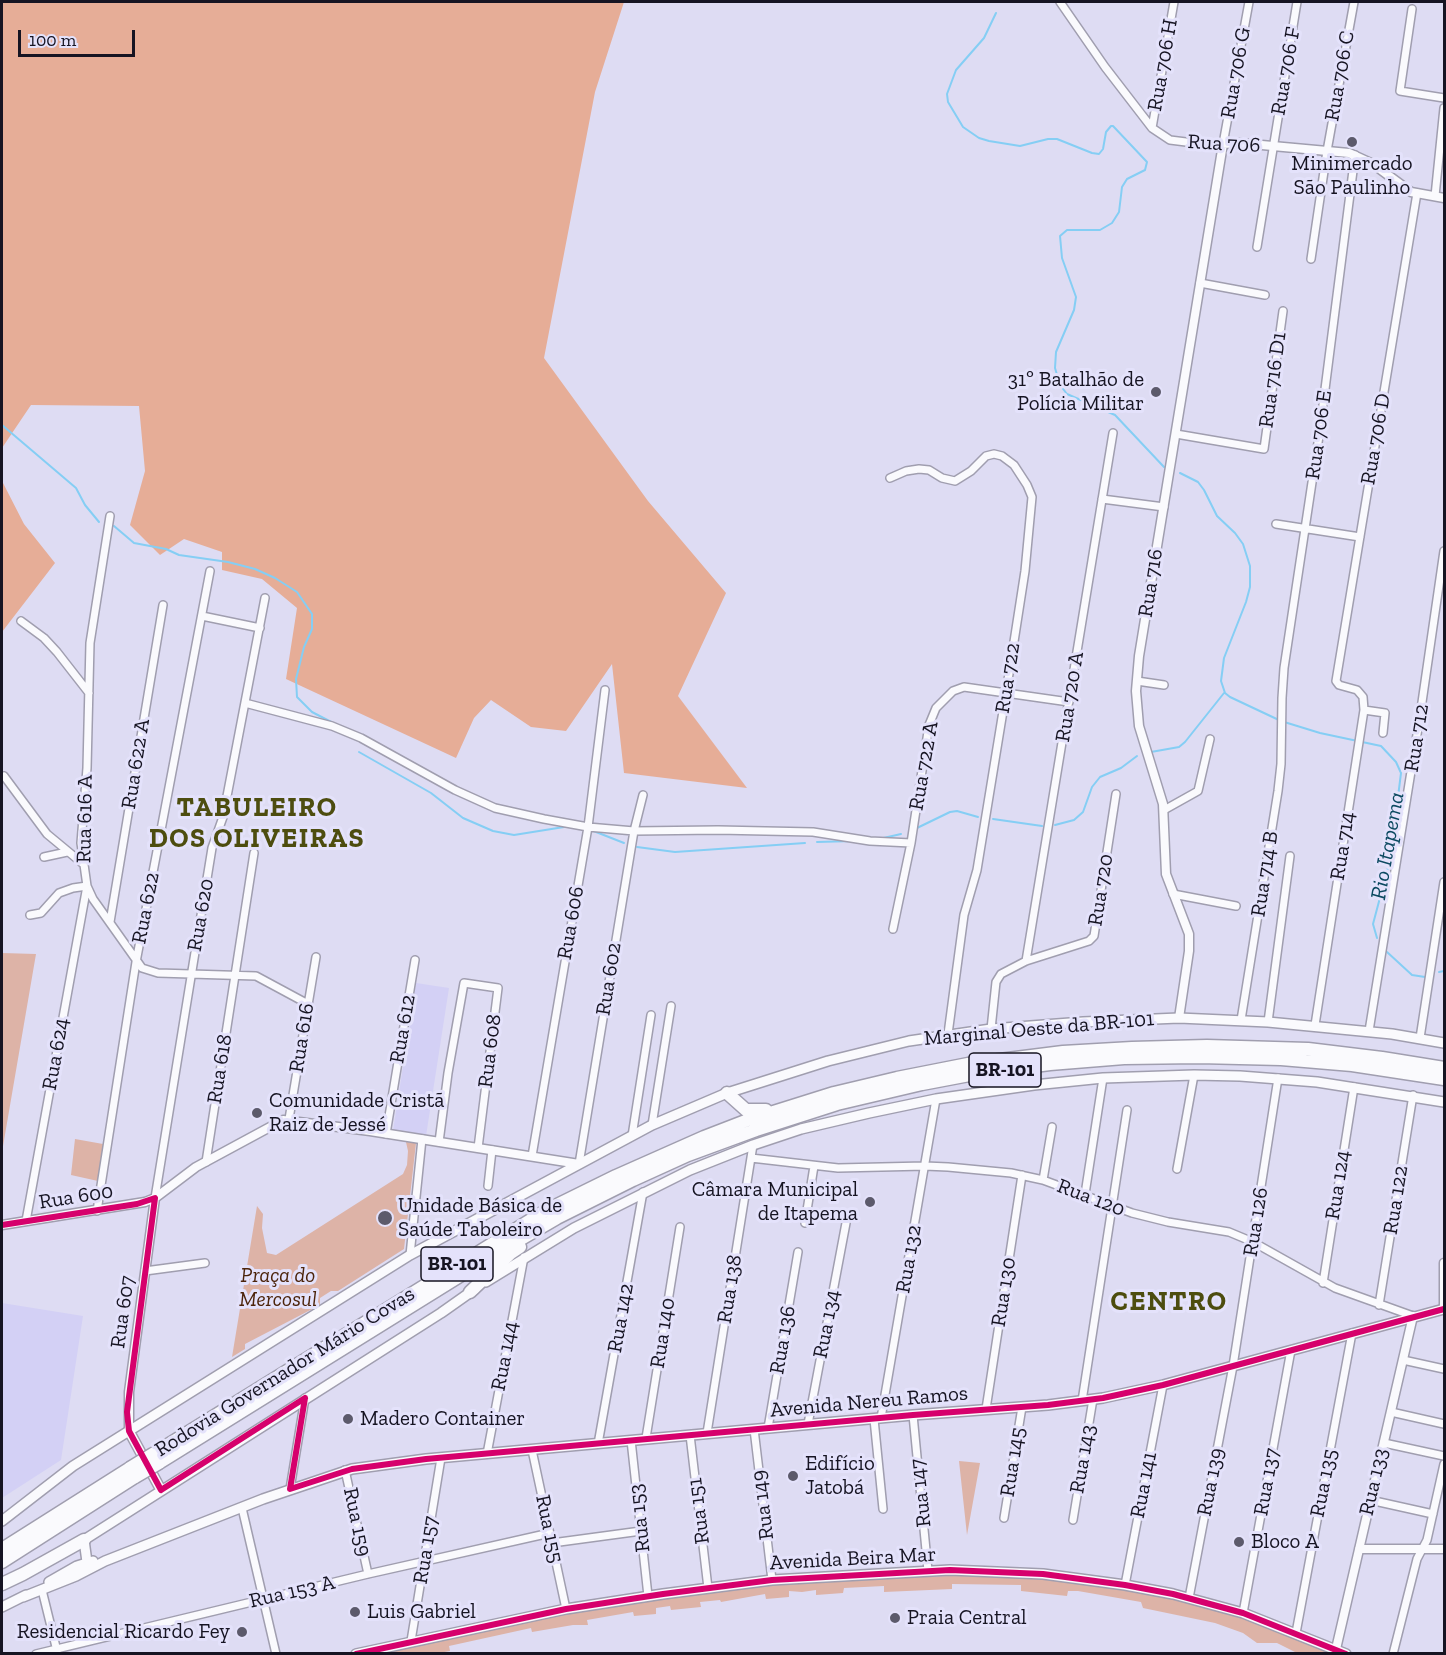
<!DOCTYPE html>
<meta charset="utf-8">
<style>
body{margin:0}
#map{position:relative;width:1446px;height:1655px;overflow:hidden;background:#dedcf3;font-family:"Zilla Slab",serif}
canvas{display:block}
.frame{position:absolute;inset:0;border:3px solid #161422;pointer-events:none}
.scale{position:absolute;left:18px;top:30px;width:117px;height:27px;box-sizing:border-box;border:3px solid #161422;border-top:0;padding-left:8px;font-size:18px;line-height:21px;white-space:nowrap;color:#161422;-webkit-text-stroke:4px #e4e2fb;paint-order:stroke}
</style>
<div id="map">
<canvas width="1446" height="1655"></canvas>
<div class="frame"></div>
<div class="scale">100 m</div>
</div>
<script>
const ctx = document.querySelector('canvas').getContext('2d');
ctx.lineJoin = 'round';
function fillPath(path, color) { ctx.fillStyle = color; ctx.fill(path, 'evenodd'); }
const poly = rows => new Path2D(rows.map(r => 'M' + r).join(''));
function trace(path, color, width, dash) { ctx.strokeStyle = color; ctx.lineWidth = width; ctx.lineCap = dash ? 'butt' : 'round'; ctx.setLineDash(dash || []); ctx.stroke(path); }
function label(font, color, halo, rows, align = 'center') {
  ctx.font = font + ' "Zilla Slab",serif'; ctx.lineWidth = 6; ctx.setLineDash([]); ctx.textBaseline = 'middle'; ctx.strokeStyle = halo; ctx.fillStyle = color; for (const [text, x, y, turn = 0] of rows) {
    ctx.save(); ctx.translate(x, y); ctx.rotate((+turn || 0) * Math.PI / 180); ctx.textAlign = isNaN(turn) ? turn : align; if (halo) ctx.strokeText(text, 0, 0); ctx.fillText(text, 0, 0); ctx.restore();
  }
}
const built = poly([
 [416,983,449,988,426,1136,393,1131],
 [2,1303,83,1316,61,1460,2,1498]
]);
const green = poly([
 [2,953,36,954,2,1152],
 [75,1139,103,1144,98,1181,71,1175],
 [406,1142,416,1143,404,1249,338,1291,331,1291,320,1298,320,1305,245,1344,245,1349,232,1357,257,1206,263,1214,262,1228,267,1253,276,1255,403,1174,407,1165,408,1151],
 [959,1461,980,1463,967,1535],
 [975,1575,1041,1578,1116,1587,1182,1600,1239,1616,1333,1653,1297,1653,1277,1643,1257,1643,1243,1633,1215,1623,1143,1608,1141,1602,1078,1591,1068,1591,1067,1596,1021,1591,1021,1585,952,1584,952,1589,884,1592,884,1586,844,1588,843,1593,816,1595,816,1590,802,1592,789,1591,789,1597,766,1599,765,1594,721,1602,720,1600,700,1602,701,1607,671,1610,670,1606,656,1608,656,1614,634,1616,633,1612,587,1620,588,1625,573,1625,532,1632,531,1628,449,1646,450,1651,439,1653,376,1654,554,1616,689,1595,801,1581]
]);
const forest = poly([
 [2,2,624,2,595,92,544,358,648,501,726,593,678,696,747,788,624,773,612,664,566,731,531,727,491,700,474,718,456,758,286,679,297,608,262,579,222,570,222,552,184,539,160,555,130,525,145,471,139,406,31,405,2,448],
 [2,481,24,524,55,563,2,632]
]);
const stream = poly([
 [996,13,984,38,956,70,947,94,948,102,963,127,979,138,989,141,1020,146,1048,139,1057,139,1092,153,1099,154,1103,149,1106,132,1111,126,1113,126,1147,162,1145,170,1127,179,1122,187,1119,212,1112,223,1100,230,1067,230,1060,236,1062,258,1076,297,1074,310,1056,352,1055,368,1060,385,1067,394,1115,415,1164,467],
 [2,425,76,488,85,505,99,522],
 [1180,473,1198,482,1204,490,1217,516,1235,533,1243,544,1250,566,1250,587,1246,602,1224,658,1221,681,1225,693,1230,697,1281,721,1320,733,1381,746,1396,762,1401,773,1390,860,1373,924,1377,938],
 [114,526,134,543,166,549,179,555,228,562,255,569,275,578,297,592,312,614,312,629,304,647,296,679,297,697,312,712,337,725],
 [359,752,431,793,463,818,493,831,514,835,564,827],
 [1151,752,1179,747,1185,742,1224,693],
 [993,819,1042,826],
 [1055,825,1074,820,1083,812,1092,787,1100,777,1121,768,1137,756],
 [917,828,950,812,957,811,978,817],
 [591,830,624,843],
 [879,839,901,834],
 [817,842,853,841],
 [637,847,675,852,805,843],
 [1387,952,1412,975,1425,977],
 [1439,972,1444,971]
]);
const minor = poly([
 [1060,2,1105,67,1152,128,1170,140,1202,144,1223,144,1249,2],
 [1412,9,1400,91,1444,98],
 [1152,128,1174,2],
 [1435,196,1444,108],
 [1257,247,1297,2],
 [1311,259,1327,151,1354,2],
 [1200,283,1265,295],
 [1176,434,1264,449,1283,311],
 [890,478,906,471,919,469,929,470,942,478,955,481,971,471,986,456,994,454,1002,456,1014,465,1027,485,1032,497,1025,571,1006,693,977,870,964,915,948,1034],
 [1102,499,1164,507],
 [110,516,90,643,87,768,81,843,87,886,93,899,142,968,158,973,256,976,308,1004],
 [1276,524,1360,537],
 [202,616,260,628],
 [21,621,44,638,57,652,89,693],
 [1137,681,1164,685],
 [245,703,332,726,361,738,455,790,495,808,544,819,588,827,634,831,718,830,813,832,870,841,911,843],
 [1364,710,1385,713,1383,733],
 [4,776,47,834,82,863],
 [1164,810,1198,791,1210,739],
 [44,857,67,852],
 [1173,894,1236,906],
 [110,922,163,605],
 [893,929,911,843,929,725,936,708,953,691,964,687,1069,702],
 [1026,961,1113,433],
 [1241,1020,1278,791,1281,764,1282,698,1284,668,1319,436,1355,155],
 [1268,1022,1290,856],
 [1315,1025,1364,710,1363,697,1357,690,1339,685,1336,681,1417,193],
 [991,1029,996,982,1001,974,1026,961,1089,941,1094,936,1116,794],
 [1369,1031,1420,716,1444,551],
 [1420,1038,1444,882],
 [289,1119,316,957],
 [652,1125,671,1006],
 [386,1134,415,960],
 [632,1136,651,1015],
 [439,1142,448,1073,464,983,498,988,478,1148],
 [532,1156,588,827,605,690],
 [751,1158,838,1168,925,1166,948,1167,1011,1173,1043,1180,1132,1213,1168,1222,1229,1232,1253,1242,1335,1288,1413,1316],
 [206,1162,254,853],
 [579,1164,634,831,643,795],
 [1177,1169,1194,1075],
 [1043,1180,1052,1127],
 [488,1186,492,1150],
 [1085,1194,1103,1078],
 [155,1198,212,848,223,817,265,598],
 [97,1211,136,962,210,571],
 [26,1221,87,886,73,888,59,893,41,913,30,915],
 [805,1223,814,1166],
 [410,1255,422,1139],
 [145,1271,205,1263],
 [1323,1283,1354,1087],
 [1379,1305,1413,1095],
 [1403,1360,1444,1369],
 [1082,1401,1127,1110],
 [986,1409,1022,1175],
 [1391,1412,1444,1424],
 [913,1415,928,1571],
 [881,1418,936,1099],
 [874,1419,883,1509],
 [808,1424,846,1223],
 [768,1428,798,1252],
 [754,1429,772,1580],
 [707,1433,753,1145],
 [690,1435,708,1588],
 [646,1438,680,1227],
 [631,1440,648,1596],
 [1384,1443,1444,1456],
 [598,1444,643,1192],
 [532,1450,566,1609],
 [487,1454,524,1257],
 [345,1470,368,1574],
 [290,1489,305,1398],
 [1370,1500,1433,1514],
 [242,1508,276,1654],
 [1004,1518,1022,1407],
 [1073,1520,1093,1399],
 [552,1543,641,1531],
 [1125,1585,1163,1385],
 [42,1590,57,1651],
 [1189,1598,1233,1366,1278,1078],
 [1243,1613,1291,1350],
 [1296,1633,1352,1333],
 [411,1641,441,1458],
 [36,1654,368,1574,550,1533],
 [1393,1654,1417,1559,1427,1540,1444,1464]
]);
const tertiary = poly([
 [1179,1018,1189,951,1189,934,1166,874,1163,804,1139,726,1136,691,1139,656,1223,144,1240,143,1349,153,1373,164,1411,192,1444,198],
 [2,1225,145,1202,155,1198,196,1167,283,1120,370,1131,579,1164],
 [1444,1309,1444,1263],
 [129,1431,129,1392,155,1198],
 [1359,1549,1444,1549],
 [1336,1649,1413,1316]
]);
const secondary = poly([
 [486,1282,574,1228,690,1170,753,1145,801,1129,869,1113,936,1099,1034,1085,1103,1078,1194,1075,1240,1076,1317,1082,1444,1102],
 [129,1431,161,1490],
 [2,1521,73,1466,410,1255,652,1125,727,1093,828,1061,909,1041,991,1029,1083,1022,1179,1018,1268,1022,1392,1034,1444,1043],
 [87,1562,84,1540,441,1313,475,1289],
 [49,1582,77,1566,93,1561],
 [23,1597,76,1576,105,1561,263,1499,352,1469,426,1459,913,1415,1048,1405,1103,1398,1163,1385,1444,1309],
 [2,1607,26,1595],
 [356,1654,566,1609,663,1594,772,1580,950,1570,1043,1574,1125,1585,1173,1594,1243,1613,1346,1654]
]);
const motorway = poly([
 [727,1093,746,1110,766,1110],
 [470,1292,511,1253,520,1247],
 [153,1454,545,1211,616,1176,704,1137,748,1120,834,1093,897,1078,968,1064,1063,1052,1132,1048,1207,1046,1308,1049,1382,1058,1444,1068],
 [159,1463,497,1253,557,1218,633,1180,688,1155,756,1130,837,1104,922,1084,980,1073,1050,1064,1124,1058,1199,1057,1281,1059,1352,1065,1444,1079],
 [2,1549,130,1468],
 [2,1562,135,1477],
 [2,1584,23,1574,84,1540]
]);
const motorwayBridge = poly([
 [130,1468,153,1454],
 [135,1477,159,1463]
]);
const cycleway = poly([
 [2,1225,137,1204,155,1198,127,1412,129,1431,161,1490,305,1398],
 [305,1398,290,1489,352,1469,426,1459,913,1415,1048,1405,1103,1398,1163,1385,1444,1309],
 [356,1654,566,1609,663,1594,772,1580,950,1570,1043,1574,1125,1585,1173,1594,1243,1613,1346,1654]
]);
const markers = [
 [1352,142,6,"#5c5a6b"],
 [1156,392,6,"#5c5a6b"],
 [257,1113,6,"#5c5a6b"],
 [870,1202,6,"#5c5a6b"],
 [385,1218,8,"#5c5a6b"],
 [348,1419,6,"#5c5a6b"],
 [793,1476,6,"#5c5a6b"],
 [1239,1542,6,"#5c5a6b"],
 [355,1612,6,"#5c5a6b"],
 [895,1618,6,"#5c5a6b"],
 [242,1632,6,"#5c5a6b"]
];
const shields = [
 [1005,1070,72],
 [457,1264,72]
];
const shieldNames = [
 ["BR-101",1005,1070],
 ["BR-101",457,1264]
];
const streetNames = [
 ["Rua 706 H",1163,65,-80],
 ["Rua 706 F",1286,71,-80],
 ["Rua 706 G",1236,73,-80],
 ["Rua 706 C",1340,76,-80],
 ["Rua 706",1224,144,3],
 ["Rua 716 D1",1273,380,-82],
 ["Rua 706 E",1319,435,-82],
 ["Rua 706 D",1376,439,-80],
 ["Rua 716",1151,583,-81],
 ["Rua 722",1008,678,-81],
 ["Rua 720 A",1070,697,-81],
 ["Rua 712",1417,738,-81],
 ["Rua 622 A",136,764,-81],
 ["Rua 722 A",924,766,-80],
 ["Rua 616 A",85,819,-89],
 ["Rua 714",1343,846,-81],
 ["Rua 714 B",1265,874,-81],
 ["Rua 720",1101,890,-81],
 ["Rua 622",146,908,-79],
 ["Rua 620",201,915,-80],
 ["Rua 606",571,923,-80],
 ["Rua 602",609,979,-81],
 ["Rua 612",403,1029,-80],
 ["Marginal Oeste da BR-101",1039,1029,-5],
 ["Rua 616",302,1038,-81],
 ["Rua 608",490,1051,-83],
 ["Rua 624",56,1054,-80],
 ["Rua 618",220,1069,-81],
 ["Rua 124",1338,1185,-81],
 ["Rua 600",76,1197,-9],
 ["Rua 120",1091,1198,21],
 ["Rua 122",1396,1200,-81],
 ["Rua 126",1256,1222,-81],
 ["Rua 132",909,1259,-80],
 ["Rua 138",730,1289,-81],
 ["Rua 130",1004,1292,-81],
 ["Rua 607",123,1312,-82],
 ["Rua 142",621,1318,-80],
 ["Rua 134",827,1324,-79],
 ["Rua 140",663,1333,-81],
 ["Rua 136",783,1340,-80],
 ["Rua 144",505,1356,-79],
 ["Rodovia Governador Mário Covas",285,1372,-32],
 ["Avenida Nereu Ramos",869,1402,-5],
 ["Rua 143",1083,1459,-80],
 ["Rua 145",1013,1462,-81],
 ["Rua 139",1211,1482,-79],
 ["Rua 137",1267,1482,-80],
 ["Rua 133",1374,1482,-77],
 ["Rua 135",1324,1483,-79],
 ["Rua 141",1144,1485,-79],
 ["Rua 147",921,1493,-96],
 ["Rua 149",763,1505,-97],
 ["Rua 151",699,1511,-97],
 ["Rua 153",640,1518,-96],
 ["Rua 159",357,1522,78],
 ["Rua 155",549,1529,78],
 ["Rua 157",426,1550,-81],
 ["Avenida Beira Mar",853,1559,-3],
 ["Rua 153 A",292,1592,-13]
];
const poiNames = [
 ["Minimercado",1352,164,"center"],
 ["São Paulinho",1352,188,"center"],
 ["31º Batalhão de",1144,380,"right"],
 ["Polícia Militar",1144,404,"right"],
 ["Comunidade Cristã",269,1101],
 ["Raiz de Jessé",269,1125],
 ["Câmara Municipal",858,1190,"right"],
 ["de Itapema",858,1214,"right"],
 ["Unidade Básica de",398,1206],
 ["Saúde Taboleiro",398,1230],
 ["Madero Container",360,1419],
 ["Edifício",805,1464],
 ["Jatobá",805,1488],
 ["Bloco A",1251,1542],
 ["Luis Gabriel",367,1612],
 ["Praia Central",907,1618],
 ["Residencial Ricardo Fey",230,1632,"right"]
];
const parkNames = [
 ["Praça do",278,1276],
 ["Mercosul",278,1300]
];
const waterNames = [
 ["Rio Itapema",1388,846,-80]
];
const districtNames = [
 ["TABULEIRO",257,808],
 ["DOS OLIVEIRAS",257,839],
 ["CENTRO",1169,1302]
];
fillPath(built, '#d3d0f5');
fillPath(green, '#ddb3a7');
fillPath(forest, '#e6ad97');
trace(stream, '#85cef4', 2);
trace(minor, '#a09eaf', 10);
trace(tertiary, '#a09eaf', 11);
trace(secondary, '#a09eaf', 12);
trace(motorway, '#a09eaf', 15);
trace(minor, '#fafafd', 7);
trace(tertiary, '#fafafd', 8);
trace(secondary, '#fafafd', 9);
trace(motorway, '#fafafd', 12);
trace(motorwayBridge, '#a09eaf', 15, []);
trace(motorwayBridge, '#fafafd', 12);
trace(cycleway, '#d6006c', 6);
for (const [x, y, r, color] of markers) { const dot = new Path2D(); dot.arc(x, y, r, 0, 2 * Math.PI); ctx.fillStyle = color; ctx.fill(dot); trace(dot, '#e4e2fb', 2); }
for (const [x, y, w] of shields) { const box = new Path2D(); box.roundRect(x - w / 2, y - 17, w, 34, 4.5); ctx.fillStyle = '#e4e2fb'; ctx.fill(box); trace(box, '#161422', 1.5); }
label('bold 20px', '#161422', null, shieldNames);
label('21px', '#161422', '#e4e2fb', streetNames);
label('21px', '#161422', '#e4e2fb', poiNames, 'left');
label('italic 21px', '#4c240b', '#e4e2fb', parkNames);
label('italic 22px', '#0b4960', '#e4e2fb', waterNames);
ctx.letterSpacing = '1.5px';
label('bold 27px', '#4d4d0f', '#e4e2fb', districtNames);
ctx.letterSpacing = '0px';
</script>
